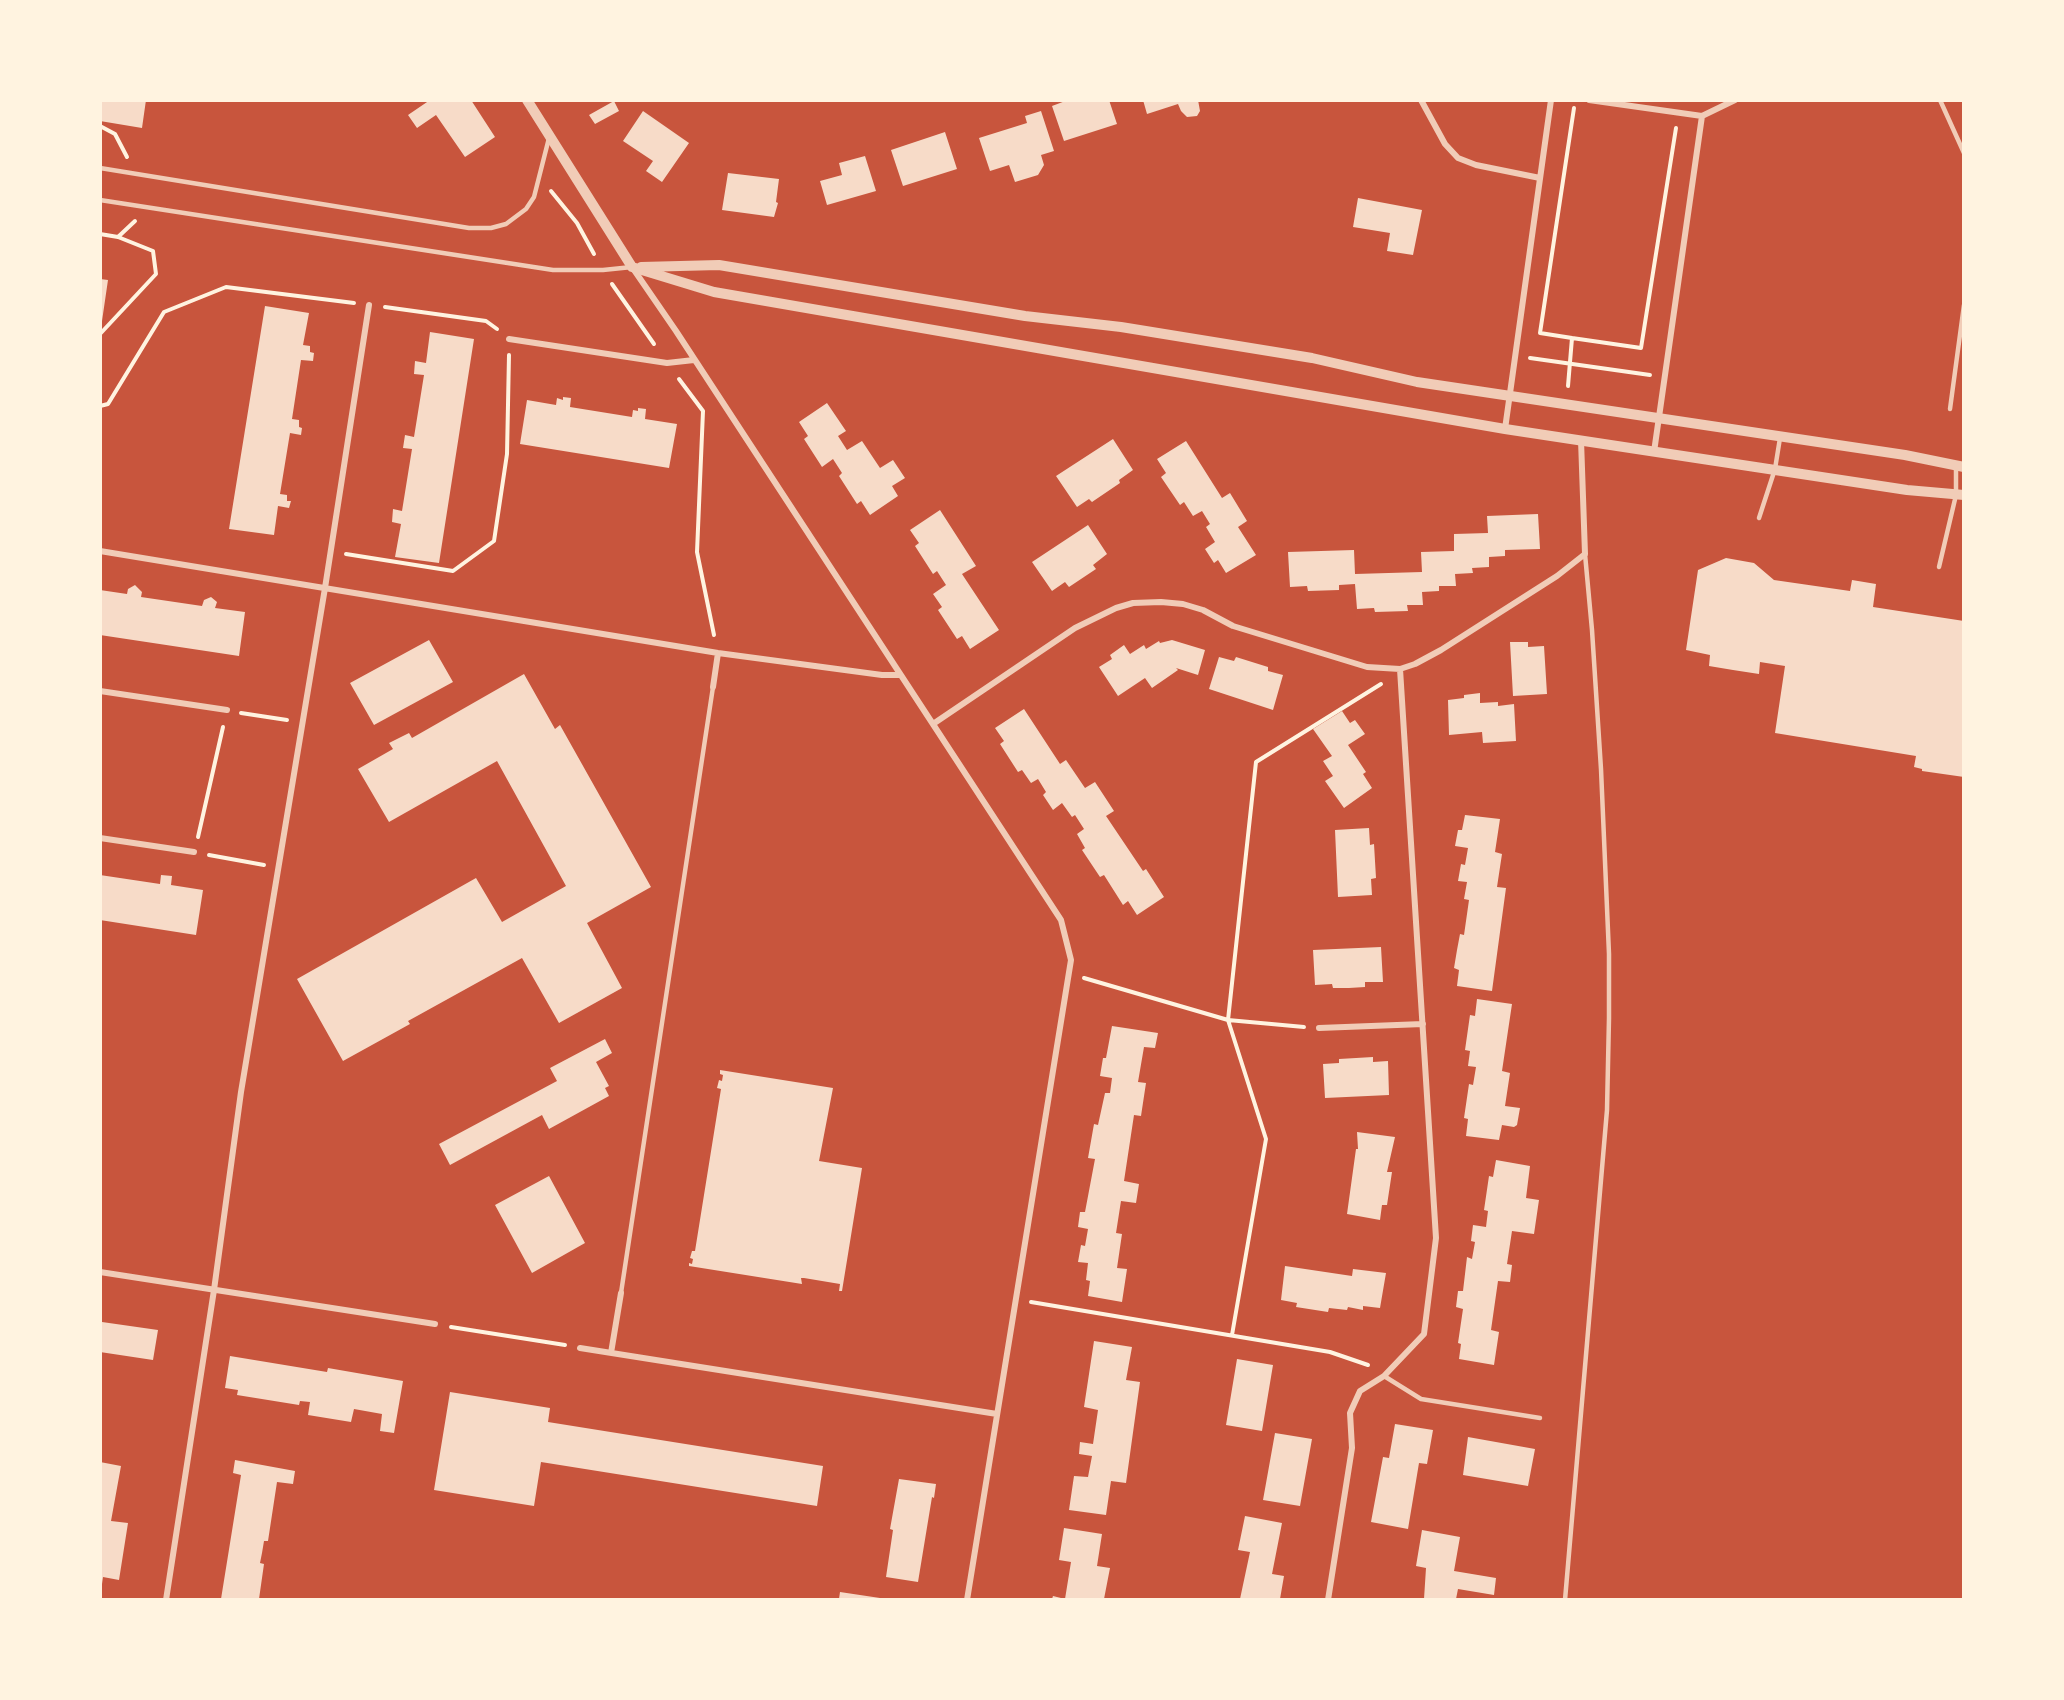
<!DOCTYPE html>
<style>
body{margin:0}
#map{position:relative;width:2064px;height:1700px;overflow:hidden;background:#c8553d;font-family:"PT Sans Narrow",sans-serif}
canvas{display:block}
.frame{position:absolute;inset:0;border:102px solid #fff3e0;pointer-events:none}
</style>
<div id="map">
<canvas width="2064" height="1700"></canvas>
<div class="frame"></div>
</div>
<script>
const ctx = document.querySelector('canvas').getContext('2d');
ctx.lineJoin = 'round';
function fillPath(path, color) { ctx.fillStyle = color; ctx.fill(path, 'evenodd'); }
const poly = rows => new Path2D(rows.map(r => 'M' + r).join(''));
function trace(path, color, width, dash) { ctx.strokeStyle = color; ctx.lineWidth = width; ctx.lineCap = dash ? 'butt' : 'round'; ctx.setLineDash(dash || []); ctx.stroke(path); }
const building = poly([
 [100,100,146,100,142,128,100,121],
 [430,100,471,100,495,137,465,157,436,115,417,128,408,115],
 [1068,100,1109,100,1117,124,1064,141,1052,106],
 [1143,100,1198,100,1200,111,1197,116,1187,117,1181,111,1178,104,1147,114],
 [614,101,619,111,595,124,589,115],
 [643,111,689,143,662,182,646,171,653,161,623,141],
 [1041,111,1054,151,1041,155,1044,165,1038,175,1015,182,1009,165,990,171,979,138,1027,123,1025,116],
 [945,132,957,169,903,186,891,150],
 [865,156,876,191,827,205,820,181,842,175,839,163],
 [728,173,779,179,776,202,778,203,774,217,722,210],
 [1358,198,1422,210,1413,255,1387,251,1390,233,1353,227],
 [100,279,108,280,102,321,100,321],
 [265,306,309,313,303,345,310,346,310,352,314,353,313,361,301,360,292,419,299,420,299,427,302,428,301,435,290,433,280,494,287,495,287,501,291,501,289,508,278,506,274,535,229,529],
 [430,332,474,339,439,563,395,557,401,524,392,522,393,509,402,511,412,449,403,448,405,435,414,437,424,375,414,374,415,361,426,363],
 [563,397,571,398,570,407,632,417,633,410,638,411,638,408,646,409,645,419,677,424,669,468,520,444,527,400,556,405,557,398,563,400],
 [827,403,846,431,838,436,847,450,862,441,880,468,893,460,905,478,892,486,898,496,870,515,861,501,857,504,839,476,842,473,833,459,822,467,804,439,808,436,799,422],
 [1113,439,1133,470,1119,480,1120,483,1092,502,1089,499,1077,507,1056,476],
 [1186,441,1222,498,1230,493,1247,521,1238,527,1256,555,1226,573,1218,560,1214,563,1205,549,1215,542,1206,527,1210,524,1202,511,1193,516,1184,502,1180,505,1161,477,1166,473,1157,459],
 [940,510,976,566,962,574,999,630,970,649,962,636,957,639,938,610,942,607,933,594,946,585,937,571,933,574,915,546,919,543,910,530],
 [1538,514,1540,549,1505,550,1505,556,1489,557,1489,567,1472,568,1473,573,1455,574,1456,586,1439,586,1439,591,1422,592,1423,605,1407,605,1408,611,1375,612,1374,608,1357,609,1355,584,1339,585,1339,590,1308,591,1307,586,1290,587,1288,552,1354,550,1355,574,1422,572,1421,552,1454,551,1454,534,1488,533,1487,516],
 [1088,525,1107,554,1093,565,1096,569,1069,587,1065,582,1052,591,1032,562],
 [1726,558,1754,563,1774,580,1850,591,1852,580,1876,584,1873,607,1964,621,1964,777,1922,771,1922,769,1914,767,1916,756,1775,733,1785,666,1760,662,1759,674,1733,670,1709,666,1710,655,1686,650,1698,570],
 [135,585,142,592,141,597,202,606,204,600,211,597,217,602,215,608,245,612,239,656,100,635,100,590,127,594,128,589],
 [429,640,453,682,374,725,350,683],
 [1172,640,1205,650,1198,675,1176,668,1178,670,1152,688,1145,678,1118,696,1099,667,1112,659,1110,655,1124,645,1130,654,1144,645,1146,649,1159,641,1160,643],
 [1510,642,1528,642,1528,647,1544,646,1547,694,1513,696],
 [1219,657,1234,661,1236,657,1268,667,1268,671,1283,675,1273,710,1209,689],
 [524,674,555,729,560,725,651,887,587,923,622,988,559,1023,522,958,408,1021,410,1024,343,1061,297,979,476,878,502,922,566,886,497,761,389,822,358,769,393,749,389,743,409,733,412,738],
 [1480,693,1480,703,1498,702,1498,706,1514,704,1516,741,1483,743,1482,732,1449,735,1448,700,1464,698,1464,695],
 [1024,709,1060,764,1066,760,1085,788,1095,782,1114,811,1106,816,1143,871,1146,869,1164,897,1137,915,1128,901,1123,905,1104,875,1100,877,1082,850,1085,848,1077,834,1084,829,1075,815,1072,817,1062,803,1053,810,1043,795,1046,792,1038,779,1031,783,1022,770,1018,772,1000,744,1004,741,995,728],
 [1342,711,1350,723,1355,720,1365,734,1348,745,1366,772,1363,774,1372,788,1344,808,1325,781,1333,776,1323,761,1332,756,1313,729],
 [1465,815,1500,819,1495,852,1502,854,1497,887,1506,888,1492,991,1457,986,1459,970,1454,968,1457,950,1460,934,1464,935,1469,900,1464,899,1467,882,1458,881,1461,864,1465,865,1468,848,1455,846,1458,830,1462,830],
 [1369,828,1370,845,1374,844,1376,878,1371,879,1372,895,1338,897,1335,830],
 [100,875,160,884,161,875,172,876,171,885,203,890,196,935,100,920],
 [1381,947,1383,982,1365,982,1365,987,1349,988,1333,988,1332,984,1315,985,1313,950],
 [1477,999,1512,1004,1502,1071,1510,1073,1505,1106,1520,1108,1517,1125,1514,1127,1502,1125,1499,1140,1466,1136,1468,1119,1464,1118,1469,1084,1473,1085,1476,1067,1468,1066,1470,1051,1465,1050,1470,1015,1475,1016],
 [1112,1026,1158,1033,1155,1048,1144,1047,1138,1082,1146,1083,1141,1116,1134,1115,1124,1181,1139,1184,1136,1203,1121,1201,1116,1233,1122,1234,1117,1268,1127,1269,1122,1302,1088,1296,1090,1281,1086,1280,1088,1263,1078,1262,1081,1245,1085,1246,1088,1229,1078,1227,1080,1212,1085,1212,1095,1159,1088,1158,1094,1124,1098,1125,1105,1093,1110,1093,1112,1078,1100,1076,1103,1058,1106,1058],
 [605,1039,612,1053,596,1062,609,1086,605,1088,609,1096,549,1129,542,1115,450,1165,439,1144,557,1081,550,1068],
 [1373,1057,1373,1062,1388,1061,1389,1095,1325,1098,1323,1064,1339,1063,1339,1059],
 [720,1070,833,1088,819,1161,862,1168,842,1291,839,1291,840,1284,804,1278,801,1278,802,1284,689,1266,689,1263,692,1264,693,1259,690,1258,692,1251,695,1251,721,1089,717,1088,719,1080,722,1081,723,1075,720,1074],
 [1357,1132,1395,1137,1387,1172,1392,1172,1387,1205,1382,1205,1380,1220,1347,1214,1356,1149,1358,1149],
 [1496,1160,1530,1166,1526,1198,1539,1200,1534,1234,1512,1231,1507,1264,1512,1265,1510,1282,1498,1281,1491,1330,1499,1332,1494,1365,1459,1359,1461,1344,1458,1343,1463,1309,1456,1307,1458,1291,1463,1291,1467,1257,1472,1259,1475,1242,1471,1241,1473,1225,1486,1227,1488,1211,1484,1210,1489,1176,1493,1177],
 [549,1176,585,1243,532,1273,495,1205],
 [1285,1266,1352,1276,1353,1269,1386,1273,1380,1308,1363,1306,1363,1310,1348,1307,1347,1310,1329,1308,1328,1312,1296,1307,1297,1303,1281,1300],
 [102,1322,158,1330,153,1360,100,1352],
 [1094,1341,1132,1347,1126,1380,1140,1382,1126,1483,1111,1481,1106,1515,1069,1510,1074,1476,1088,1477,1092,1456,1079,1454,1080,1442,1093,1444,1098,1410,1084,1407],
 [230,1356,327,1372,328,1368,403,1381,394,1433,380,1431,382,1414,354,1409,351,1422,308,1415,310,1402,300,1401,299,1405,237,1395,238,1390,225,1388],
 [1237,1359,1273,1365,1262,1431,1226,1425],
 [450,1392,550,1408,548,1422,823,1466,817,1506,541,1462,534,1506,434,1490],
 [1395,1424,1433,1430,1427,1464,1419,1463,1408,1529,1371,1522,1383,1457,1389,1458],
 [1275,1433,1312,1439,1300,1506,1263,1500],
 [1468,1437,1535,1449,1528,1486,1463,1475],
 [235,1460,295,1471,293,1484,277,1482,268,1541,264,1541,262,1553,260,1563,264,1564,259,1599,221,1599,241,1475,233,1473],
 [100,1462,121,1466,111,1521,128,1523,119,1580,103,1577,102,1584],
 [899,1479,936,1484,934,1498,932,1497,918,1582,886,1577,893,1530,890,1529],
 [1245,1516,1282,1523,1272,1574,1284,1576,1280,1599,1240,1599,1250,1552,1238,1550],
 [1064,1528,1102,1534,1097,1566,1110,1568,1104,1599,1052,1599,1053,1596,1065,1599,1071,1562,1059,1560],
 [1422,1530,1460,1537,1454,1571,1496,1578,1494,1595,1458,1589,1456,1599,1424,1599,1426,1568,1416,1566],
 [840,1592,880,1598,880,1599,839,1599]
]);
const path = poly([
 [100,126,115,134,127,157],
 [551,191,577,223,594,254],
 [100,234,118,237,153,251,156,274,100,334],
 [118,237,135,221],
 [612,284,654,344],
 [385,307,486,321,497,329],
 [1572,338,1540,333,1574,108],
 [1530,358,1650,375],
 [679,379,703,411,697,552,714,635],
 [1568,386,1572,338,1641,348,1676,128],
 [100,406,108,404,164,312,226,287,354,303],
 [346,554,453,571,494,541,507,454,509,355],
 [241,713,287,720],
 [198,837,223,727],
 [209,855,264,865],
 [1084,978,1228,1020,1304,1027],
 [1031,1302,1330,1352,1368,1365],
 [451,1327,565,1345],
 [1232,1335,1266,1139,1228,1020,1256,762,1381,684]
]);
const service = poly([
 [1940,100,1964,153],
 [100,168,469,228,491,228,506,224,526,209,534,197,549,138],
 [100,200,553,270,603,270,632,267],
 [1950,409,1964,305],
 [1759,518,1775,469,1780,438],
 [1939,567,1956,495,1956,465],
 [621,1293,713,687],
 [1384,1376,1421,1399,1540,1418],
 [1565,1600,1607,1110,1609,1018,1609,954,1601,769,1592,630,1585,554]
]);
const minor = poly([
 [1421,100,1445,144,1458,158,1476,165,1540,178],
 [1589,100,1702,116,1735,100],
 [632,267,676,331,1061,920,1071,960,967,1600],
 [509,339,667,363,694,360],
 [1505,429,1551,100],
 [1654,452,1702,116],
 [100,551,718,653,882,675,900,675],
 [713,687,718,653],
 [100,691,227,710],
 [933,724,1075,628,1116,608,1133,603,1161,602,1183,604,1203,610,1233,626,1367,667,1400,669,1415,664,1441,650,1557,576,1585,554,1581,440],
 [100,838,194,852],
 [1319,1028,1423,1024],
 [100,1272,435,1324],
 [580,1348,997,1414],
 [611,1353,621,1293],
 [166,1600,214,1290,241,1092,325,588,369,305],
 [1328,1600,1352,1448,1350,1413,1360,1391,1384,1376,1424,1334,1436,1238,1400,669]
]);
const tertiary = poly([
 [527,100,632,267],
 [632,267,714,292,1505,429,1907,490,1964,495],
 [641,267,719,265,1025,316,1121,327,1312,358,1417,382,1905,455,1964,467]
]);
fillPath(building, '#f7dbc8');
trace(path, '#fff3e0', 4);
trace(service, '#f1ccb7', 4.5);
trace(minor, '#f1ccb7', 6);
trace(tertiary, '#f1ccb7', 10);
</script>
